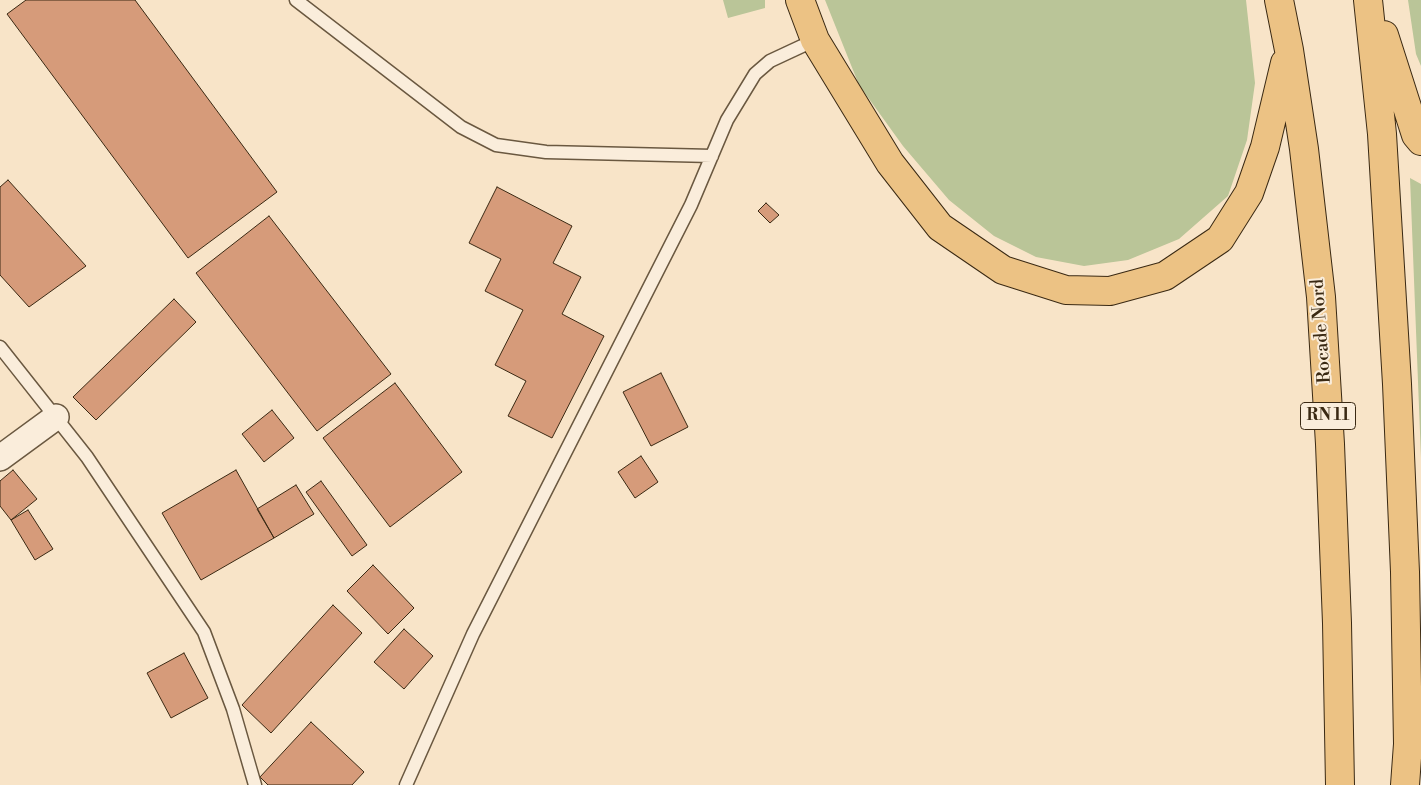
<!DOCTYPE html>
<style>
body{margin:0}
canvas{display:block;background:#f8e4c8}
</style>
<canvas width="1421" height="785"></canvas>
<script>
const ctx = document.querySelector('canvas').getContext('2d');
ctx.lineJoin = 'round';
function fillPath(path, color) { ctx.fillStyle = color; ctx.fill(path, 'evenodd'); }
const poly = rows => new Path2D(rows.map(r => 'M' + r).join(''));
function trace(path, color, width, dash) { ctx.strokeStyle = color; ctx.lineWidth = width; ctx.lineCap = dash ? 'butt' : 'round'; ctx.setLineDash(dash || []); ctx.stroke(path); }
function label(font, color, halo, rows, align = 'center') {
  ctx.font = font + ' "Libre Bodoni",serif'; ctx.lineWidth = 4; ctx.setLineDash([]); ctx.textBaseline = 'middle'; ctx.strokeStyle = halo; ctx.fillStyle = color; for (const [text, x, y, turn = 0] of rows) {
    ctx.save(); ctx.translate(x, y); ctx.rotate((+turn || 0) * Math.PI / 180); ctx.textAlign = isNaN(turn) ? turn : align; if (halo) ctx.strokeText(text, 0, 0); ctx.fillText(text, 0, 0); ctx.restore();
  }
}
const green = poly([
 [723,0,765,0,765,8,728,18],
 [825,0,1246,0,1255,83,1247,140,1228,196,1179,239,1128,260,1084,266,1036,257,994,236,949,200,903,146,859,85],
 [1408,0,1421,0,1421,66,1416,54],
 [1410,178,1421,184,1421,458]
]);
const building = poly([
 [26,0,135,0,277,192,188,258,7,14,26,0],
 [8,180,86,266,29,307,0,275,0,187,8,180],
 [497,187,572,226,553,263,581,277,562,314,604,336,552,438,508,416,526,381,495,365,523,310,485,291,501,259,469,243,497,187],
 [766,203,779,215,770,223,758,211,766,203],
 [269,216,391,374,317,431,196,273,269,216],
 [174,299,196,322,96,420,73,397,174,299],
 [661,373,688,427,651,446,623,392,661,373],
 [395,383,462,472,390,527,323,438,395,383],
 [272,410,294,438,264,462,242,434,272,410],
 [641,456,658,482,635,498,618,472,641,456],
 [13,470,37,499,11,520,0,506,0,481,13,470],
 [236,470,274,538,201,580,162,513,236,470],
 [321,481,367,545,352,556,306,492,321,481],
 [296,485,314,514,274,538,257,509,296,485],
 [28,510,53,549,35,560,11,520,28,510],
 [373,565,414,608,388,634,347,591,373,565],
 [333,605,362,633,271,733,242,705,333,605],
 [404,629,433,656,404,689,374,662,404,629],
 [184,653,208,698,171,718,147,673,184,653],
 [311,722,364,772,352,785,268,785,260,777,311,722]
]);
const service = poly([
 [296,0,461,127,496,145,546,152,712,156],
 [0,347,87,457,204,632,233,709,255,785],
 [406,785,473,634,691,205,727,120,755,74,770,61,815,40]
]);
const minor = poly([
 [0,458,56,417]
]);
const motorway = poly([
 [800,0,815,40,890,163,940,227,1003,270,1066,290,1110,291,1165,276,1220,239,1249,193,1265,147,1285,63],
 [1279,0,1289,50,1304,149,1321,297,1330,444,1337,623,1340,785],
 [1368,0,1382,134,1397,384,1405,572,1408,744,1405,785],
 [1384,35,1416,135,1421,141]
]);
const shields = [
 [1328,416,55]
];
const shieldNames = [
 ["RN 11",1328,416]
];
const streetNames = [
 ["Rocade Nord",1322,331,-94]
];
fillPath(green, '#bac598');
fillPath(building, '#d69b7a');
trace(building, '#3a2913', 1);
trace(service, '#6a5840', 15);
trace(minor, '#6a5840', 28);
trace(motorway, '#3a2913', 30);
trace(service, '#faeddb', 12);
trace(minor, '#faeddb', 25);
trace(motorway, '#ecc284', 28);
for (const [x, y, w] of shields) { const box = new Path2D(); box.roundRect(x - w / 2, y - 13.5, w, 27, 4); ctx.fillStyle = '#faeddb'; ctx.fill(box); trace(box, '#3a2913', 1); }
label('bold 16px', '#3a2913', null, shieldNames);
label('18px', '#3a2913', '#faeddb', streetNames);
</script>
